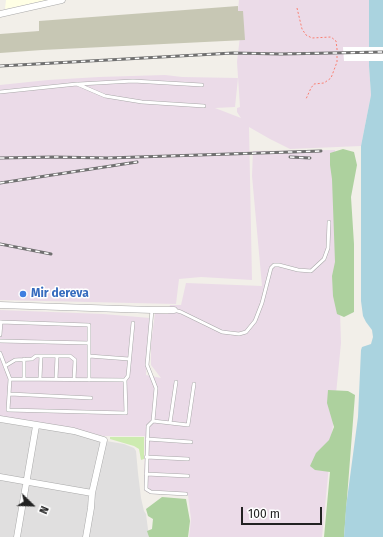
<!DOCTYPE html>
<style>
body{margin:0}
#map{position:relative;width:383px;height:537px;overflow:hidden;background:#f2efe9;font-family:"Fira Sans",sans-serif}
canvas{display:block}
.north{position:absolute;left:12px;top:485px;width:40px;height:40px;-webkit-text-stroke:3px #fff;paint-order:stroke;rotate:113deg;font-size:11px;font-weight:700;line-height:16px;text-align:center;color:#222}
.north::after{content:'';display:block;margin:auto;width:14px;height:18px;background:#222;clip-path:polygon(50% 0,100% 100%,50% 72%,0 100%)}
.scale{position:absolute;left:241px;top:507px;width:81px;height:18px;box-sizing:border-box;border:2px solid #222;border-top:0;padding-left:5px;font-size:12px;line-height:14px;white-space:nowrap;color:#222;-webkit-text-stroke:3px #fff;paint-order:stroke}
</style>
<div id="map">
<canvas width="383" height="537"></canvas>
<div class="north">N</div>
<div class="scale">100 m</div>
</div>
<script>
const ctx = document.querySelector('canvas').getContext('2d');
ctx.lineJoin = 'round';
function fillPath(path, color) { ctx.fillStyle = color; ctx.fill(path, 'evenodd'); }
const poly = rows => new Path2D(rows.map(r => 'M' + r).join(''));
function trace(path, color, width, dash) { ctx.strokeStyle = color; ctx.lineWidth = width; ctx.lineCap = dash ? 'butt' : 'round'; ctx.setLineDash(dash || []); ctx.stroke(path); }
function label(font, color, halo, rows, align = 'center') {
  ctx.font = font + ' "Fira Sans",sans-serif'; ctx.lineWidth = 3; ctx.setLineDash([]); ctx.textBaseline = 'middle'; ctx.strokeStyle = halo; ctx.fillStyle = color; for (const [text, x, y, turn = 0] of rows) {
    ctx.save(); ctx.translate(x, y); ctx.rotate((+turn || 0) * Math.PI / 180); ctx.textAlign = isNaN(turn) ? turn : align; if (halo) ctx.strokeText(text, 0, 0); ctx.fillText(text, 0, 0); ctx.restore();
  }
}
const residential = poly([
 [0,422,34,428,26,480,0,475],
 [38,428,74,433,101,441,90,491,29,481],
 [106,441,124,444,134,448,136,451,138,473,141,498,144,511,146,514,149,537,88,537,95,493],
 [0,479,25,483,16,537,0,537],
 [29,484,90,494,89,508,84,537,19,537]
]);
const industrial = poly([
 [239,0,369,0,369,66,371,95,361,146,290,149,270,139,249,127,252,280,201,277,179,279,176,304,0,300,0,85,48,80,99,77,165,75,182,77,238,78,235,107,215,108,241,118,237,112,237,108,240,107,237,62,243,11,238,11],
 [335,150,341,343,322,537,189,537,191,519,188,495,150,494,144,490,145,436,104,436,42,423,0,416,0,310,103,314,150,318,146,375,161,378,151,365,151,343,155,313,168,314,170,305,181,305,186,283,262,286,252,176,253,151]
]);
const education = poly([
 [6,0,47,0,5,9]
]);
const construction = poly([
 [238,6,238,11,243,11,245,40,42,50,0,53,0,34,39,31,39,21]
]);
const grass = poly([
 [110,437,144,437,144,459,141,460,139,449,134,446,110,439]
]);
const forest = poly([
 [343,149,354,152,357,165,351,197,354,244,354,312,344,317,337,314,333,296,332,276,335,262,332,179,330,165,330,153],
 [328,390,348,391,355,395,344,537,324,537,330,472,315,470,310,466,316,453,329,440,334,427,327,403],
 [162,497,186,499,190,521,188,537,149,537,147,531,152,529,153,519,148,516,146,509]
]);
const water = poly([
 [369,0,383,0,383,537,344,537,346,507,358,417,361,350,362,347,371,344,373,337,372,330,366,322,363,316,361,301,361,146,371,95,369,66]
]);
const pier = poly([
 [343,47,383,47,383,61,344,61]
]);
const path = poly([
 [297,8,302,29,306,35,312,38,331,37,336,41,337,49,337,62,331,78,324,83,314,84,311,88,306,99]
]);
const lane = poly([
 [79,84,133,81,202,85],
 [0,92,77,84,105,96,142,102,204,106],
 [152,310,147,365,156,388,153,421,148,426,146,489,151,492,186,494],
 [174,310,181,312,222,332,239,334,246,332,255,321,262,303,271,268,274,265,279,265,298,270,311,271,324,259,328,248,329,222],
 [0,322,89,325,89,343,0,341],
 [0,335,1,322],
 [89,343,89,380],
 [0,353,10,379,8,410,126,413,125,380,10,379],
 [89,356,129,359],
 [5,366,15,360,32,359,36,356,70,356,75,360,74,380],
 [24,379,24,359],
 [40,379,41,356],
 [56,379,57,356],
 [125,380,128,376,133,323],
 [10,394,91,398],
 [153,421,188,425,194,384],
 [170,423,176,382],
 [147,439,191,442],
 [146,457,188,459],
 [146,474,188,476]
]);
const street = poly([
 [0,14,62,0],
 [0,305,152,310,174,310],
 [0,419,74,431,104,440,92,493,91,508,86,537],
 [0,477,92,493],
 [17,537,36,426]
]);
const rail = poly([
 [0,66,233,53,281,54,383,52],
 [290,157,310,158],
 [0,158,53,157,108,158,321,151],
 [0,183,137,162],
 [0,244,51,254]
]);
const markers = [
 [23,294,4,"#3f7fe0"]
];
const shopNames = [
 ["Mir dereva",31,294]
];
fillPath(residential, '#e0dfdf');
fillPath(industrial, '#ebdbe8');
fillPath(education, '#ffffe5');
fillPath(construction, '#c7c7b4');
fillPath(grass, '#cdebb0');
fillPath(forest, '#add19e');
fillPath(water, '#aad3df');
fillPath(pier, '#fff');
trace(lane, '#a9a9a9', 4);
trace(street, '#a9a9a9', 7);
trace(path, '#fa8072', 1, [2, 2]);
trace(lane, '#fff', 3);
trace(street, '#fff', 6);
trace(rail, '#707070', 3);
trace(rail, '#fff', 1.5, [4.5]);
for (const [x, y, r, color] of markers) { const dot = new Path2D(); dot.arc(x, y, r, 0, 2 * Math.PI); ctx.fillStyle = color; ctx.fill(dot); trace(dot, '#fff', 1.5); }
label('bold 12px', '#366cbe', '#fff', shopNames, 'left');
</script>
